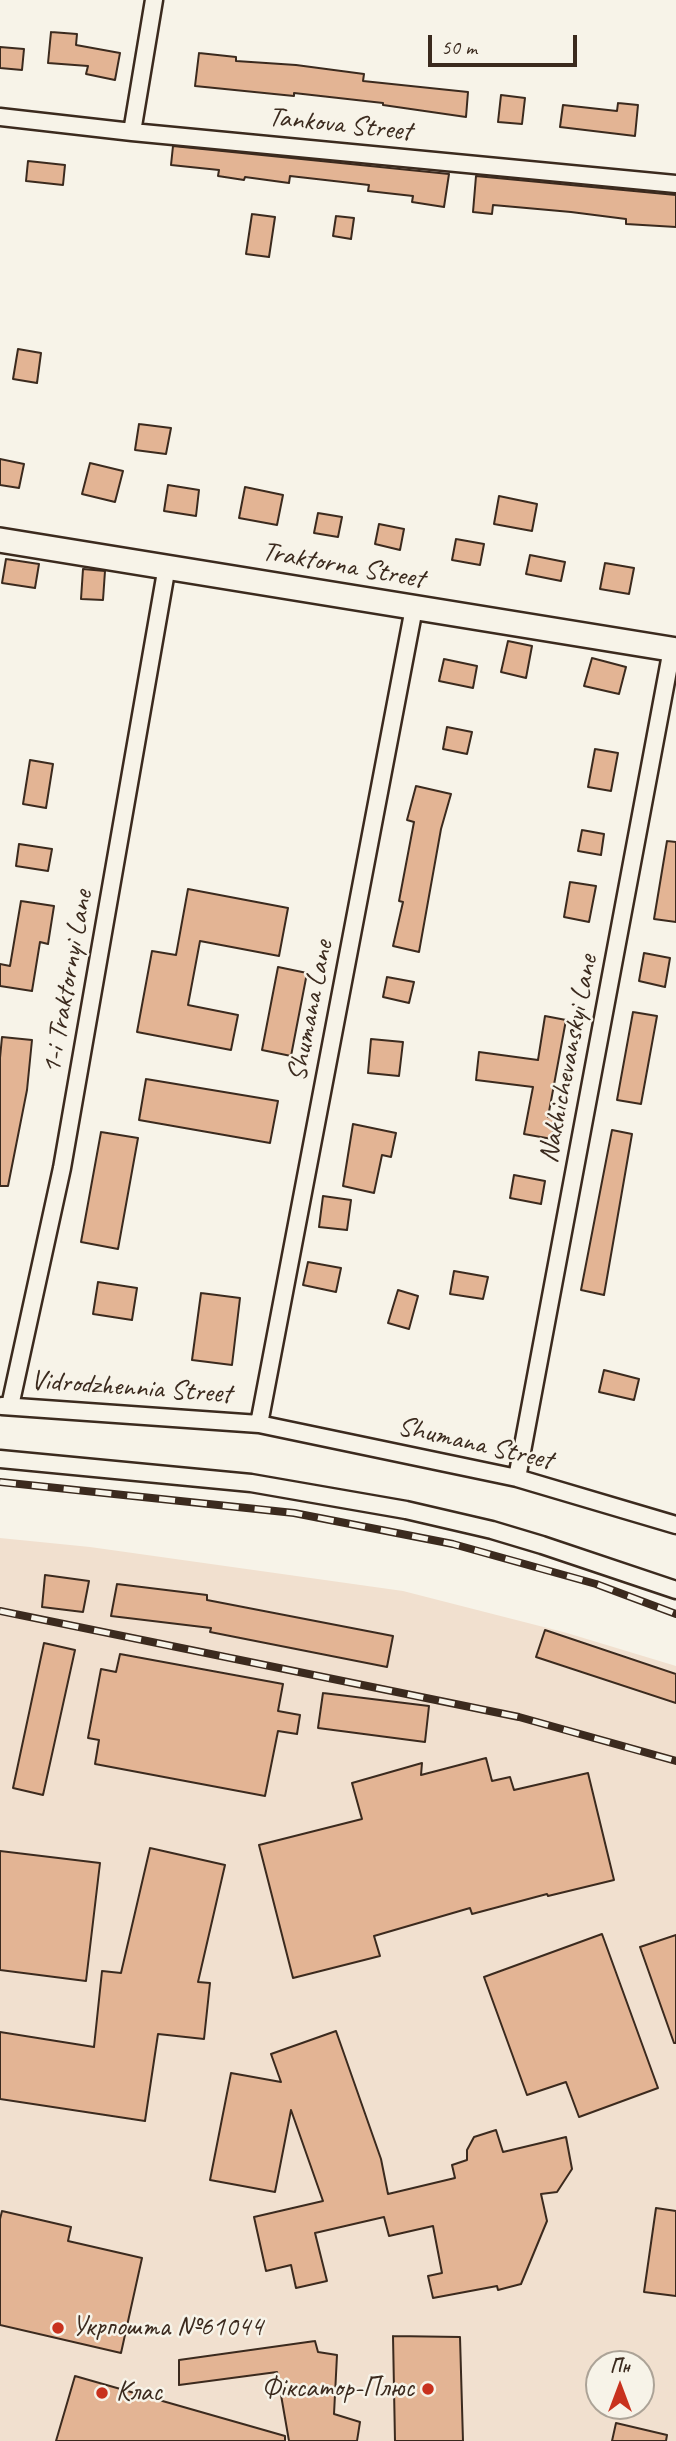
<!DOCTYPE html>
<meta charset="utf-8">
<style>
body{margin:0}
#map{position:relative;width:676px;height:2441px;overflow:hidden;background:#f7f3e8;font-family:Caveat,sans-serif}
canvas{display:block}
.north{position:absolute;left:585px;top:2350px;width:70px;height:70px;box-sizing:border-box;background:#f7f3e8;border:2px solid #aca397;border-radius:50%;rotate:0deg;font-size:19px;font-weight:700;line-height:28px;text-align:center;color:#3b2a1e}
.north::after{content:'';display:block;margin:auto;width:24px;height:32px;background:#c8321e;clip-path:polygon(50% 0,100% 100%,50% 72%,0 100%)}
.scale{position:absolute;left:428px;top:35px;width:149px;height:32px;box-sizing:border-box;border:4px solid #3b2a1e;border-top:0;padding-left:9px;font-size:21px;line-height:24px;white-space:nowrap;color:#3b2a1e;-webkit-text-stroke:5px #f7f3e8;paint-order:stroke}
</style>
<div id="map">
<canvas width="676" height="2441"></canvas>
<div class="north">Пн</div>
<div class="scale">50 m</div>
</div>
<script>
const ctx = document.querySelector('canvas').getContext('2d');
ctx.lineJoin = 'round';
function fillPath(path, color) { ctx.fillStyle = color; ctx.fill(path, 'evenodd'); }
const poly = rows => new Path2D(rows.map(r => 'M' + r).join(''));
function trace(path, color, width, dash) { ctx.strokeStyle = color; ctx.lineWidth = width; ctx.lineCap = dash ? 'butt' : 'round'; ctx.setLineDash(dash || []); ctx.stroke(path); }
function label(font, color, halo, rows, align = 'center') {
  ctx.font = font + ' Caveat,sans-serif'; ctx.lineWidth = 5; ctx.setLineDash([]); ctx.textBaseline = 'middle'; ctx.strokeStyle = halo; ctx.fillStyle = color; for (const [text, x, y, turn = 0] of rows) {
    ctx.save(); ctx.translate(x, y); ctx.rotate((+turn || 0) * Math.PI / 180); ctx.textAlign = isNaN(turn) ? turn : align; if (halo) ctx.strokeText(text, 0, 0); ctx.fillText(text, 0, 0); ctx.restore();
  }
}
const built = poly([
 [0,1538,90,1547,403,1591,567,1633,676,1666,676,2441,0,2441],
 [599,2364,641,2364,641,2406,599,2406]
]);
const building = poly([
 [51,32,77,34,76,45,120,53,115,80,86,74,88,66,48,63,51,32],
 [0,47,24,49,22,70,0,68,0,47],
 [199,53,236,57,236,61,296,65,364,74,363,81,468,92,466,117,383,105,383,103,294,93,294,96,195,86,199,53],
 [501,95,525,98,522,124,498,122,501,95],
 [618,103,638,105,635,136,560,127,563,105,617,111,618,103],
 [173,146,449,174,444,207,412,202,413,196,368,191,369,185,290,176,289,183,245,177,244,180,218,176,219,170,171,165,173,146],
 [28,161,65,165,63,185,26,181,28,161],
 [476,176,676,195,676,227,626,224,626,219,571,212,493,205,492,214,473,212,476,176],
 [252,214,275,217,269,257,246,254,252,214],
 [336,216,354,218,351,239,333,236,336,216],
 [18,349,41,353,37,383,13,379,18,349],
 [139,424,171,428,166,454,135,450,139,424],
 [0,459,24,464,19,488,0,485,0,459],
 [90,463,123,471,115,502,82,494,90,463],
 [168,485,199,490,196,516,164,511,168,485],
 [245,487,283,495,277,525,239,518,245,487],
 [499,496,537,504,532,531,494,524,499,496],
 [318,513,342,517,338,537,314,533,318,513],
 [379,524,404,529,400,550,375,544,379,524],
 [456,539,484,544,480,565,452,560,456,539],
 [530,555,565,562,561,581,526,574,530,555],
 [6,559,39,564,35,588,2,583,6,559],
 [605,563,634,568,629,594,600,589,605,563],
 [83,569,105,571,103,600,81,599,83,569],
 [508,641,532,646,526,678,501,672,508,641],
 [592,658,626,667,619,694,584,686,592,658],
 [444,659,477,666,473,688,439,681,444,659],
 [447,727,472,732,467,754,443,749,447,727],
 [595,749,618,753,611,791,588,787,595,749],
 [30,760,53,764,46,808,23,804,30,760],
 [416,786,451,794,441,829,419,952,393,946,403,902,399,901,414,822,407,820,416,786],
 [582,830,604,834,601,855,578,851,582,830],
 [667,841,676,842,676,922,654,919,667,841],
 [19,844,52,849,48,871,16,866,19,844],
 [570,882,596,886,589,922,564,917,570,882],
 [188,889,288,908,279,956,200,941,188,1005,238,1015,231,1050,137,1032,152,951,176,955,188,889],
 [21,901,54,906,48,944,40,942,32,991,0,986,0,964,10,966,21,901],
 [644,953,670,958,665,987,639,981,644,953],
 [278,967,307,973,291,1056,262,1050,278,967],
 [387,977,414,982,409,1003,383,997,387,977],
 [633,1012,657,1016,641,1104,617,1100,633,1012],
 [545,1016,566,1020,548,1117,556,1119,552,1139,524,1134,533,1087,476,1080,479,1052,538,1060,545,1016],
 [2,1037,32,1040,27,1090,8,1186,0,1186,0,1058,2,1037],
 [371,1039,403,1042,399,1076,368,1073,371,1039],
 [146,1079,278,1101,270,1143,139,1120,146,1079],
 [353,1124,396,1133,391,1157,382,1155,374,1193,343,1186,353,1124],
 [612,1130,632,1134,604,1295,581,1290,612,1130],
 [101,1132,138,1138,118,1249,81,1242,101,1132],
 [514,1175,545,1181,541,1204,510,1198,514,1175],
 [323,1196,351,1200,347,1230,319,1227,323,1196],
 [308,1262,341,1268,336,1292,303,1285,308,1262],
 [454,1271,488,1277,483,1299,450,1294,454,1271],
 [98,1282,137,1288,132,1320,93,1314,98,1282],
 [398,1290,418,1296,409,1329,388,1323,398,1290],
 [201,1293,240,1298,232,1365,192,1360,201,1293],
 [604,1370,639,1379,634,1400,599,1392,604,1370],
 [45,1575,89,1581,83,1612,42,1607,45,1575],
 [117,1584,207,1595,207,1600,393,1636,387,1667,210,1632,211,1628,111,1616,117,1584],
 [545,1630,676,1674,676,1703,536,1657,545,1630],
 [44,1643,75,1650,43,1795,13,1788,44,1643],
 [120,1654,283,1684,278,1711,300,1715,297,1734,278,1731,265,1796,95,1764,99,1740,88,1738,101,1669,116,1672,120,1654],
 [323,1693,429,1706,425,1742,318,1728,323,1693],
 [486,1758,492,1781,510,1777,514,1790,588,1773,614,1880,548,1896,547,1894,472,1914,470,1908,374,1936,380,1956,293,1978,259,1845,362,1819,352,1783,422,1763,421,1775,486,1758],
 [150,1848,225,1865,198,1982,210,1983,204,2039,158,2034,145,2121,0,2099,0,2032,94,2047,102,1971,121,1973,150,1848],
 [0,1851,100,1863,86,1981,0,1970,0,1851],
 [602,1934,658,2088,579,2117,566,2082,527,2095,484,1977,602,1934],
 [676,1935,676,2043,674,2043,640,1947,676,1935],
 [336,2031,381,2159,388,2194,455,2178,452,2165,467,2160,467,2150,474,2137,496,2130,503,2152,566,2137,572,2169,557,2192,541,2194,547,2221,521,2284,498,2290,497,2286,433,2298,428,2276,442,2273,433,2226,389,2236,384,2217,315,2233,327,2281,296,2288,291,2265,266,2271,254,2217,323,2201,291,2110,275,2192,210,2180,231,2073,281,2082,271,2054,336,2031],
 [656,2208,676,2211,676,2296,644,2292,656,2208],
 [2,2211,71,2227,68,2241,142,2258,121,2353,0,2325,0,2219,2,2211],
 [393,2336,460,2337,463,2441,395,2441,393,2336],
 [315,2341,318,2352,337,2355,334,2414,360,2422,357,2441,289,2441,277,2372,179,2385,179,2360,315,2341],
 [75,2376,285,2436,285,2441,56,2441,75,2376],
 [616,2423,667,2435,666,2441,612,2441,616,2423]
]);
const street = poly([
 [0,117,132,132,676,184],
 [132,132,154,0],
 [2,1406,259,1424,517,1478,676,1525],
 [10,1406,62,1168,167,566],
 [259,1424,414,608],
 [0,1459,251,1483,406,1510,492,1530,542,1545,676,1590],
 [517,1478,672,649]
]);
const secondary = poly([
 [0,540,676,650]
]);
const rail = poly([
 [0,1482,294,1513,453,1544,596,1584,676,1614],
 [0,1611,519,1717,676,1761]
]);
const markers = [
 [58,2328,7,"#c8321e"],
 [428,2389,7,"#c8321e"],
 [102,2393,7,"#c8321e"]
];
const streetNames = [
 ["Tankova Street",340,125,6],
 ["Traktorna Street",343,566,10],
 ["1-i Traktornyi Lane",68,982,-80],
 ["Shumana Lane",311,1011,-79],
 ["Nakhichevanskyi Lane",569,1059,-79],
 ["Vidrodzhennia Street",131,1388,4],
 ["Shumana Street",475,1444,13]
];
const poiNames = [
 ["Укрпошта №61044",72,2328],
 ["Фіксатор-Плюс",414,2389,"right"],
 ["Клас",116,2393]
];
fillPath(built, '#f1e0cf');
fillPath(building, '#e3b494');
trace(building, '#3b2a1e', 2);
trace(street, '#3b2a1e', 21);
trace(secondary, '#3b2a1e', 28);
trace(street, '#f7f3e8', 16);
trace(secondary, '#f7f3e8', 23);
trace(rail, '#3b2a1e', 8);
trace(rail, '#f7f3e8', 5, [16]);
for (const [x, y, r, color] of markers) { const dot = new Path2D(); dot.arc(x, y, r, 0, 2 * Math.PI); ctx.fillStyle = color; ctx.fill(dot); trace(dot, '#f7f3e8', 2.5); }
label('28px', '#3b2a1e', '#f7f3e8', streetNames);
label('28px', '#3b2a1e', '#f7f3e8', poiNames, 'left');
</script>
